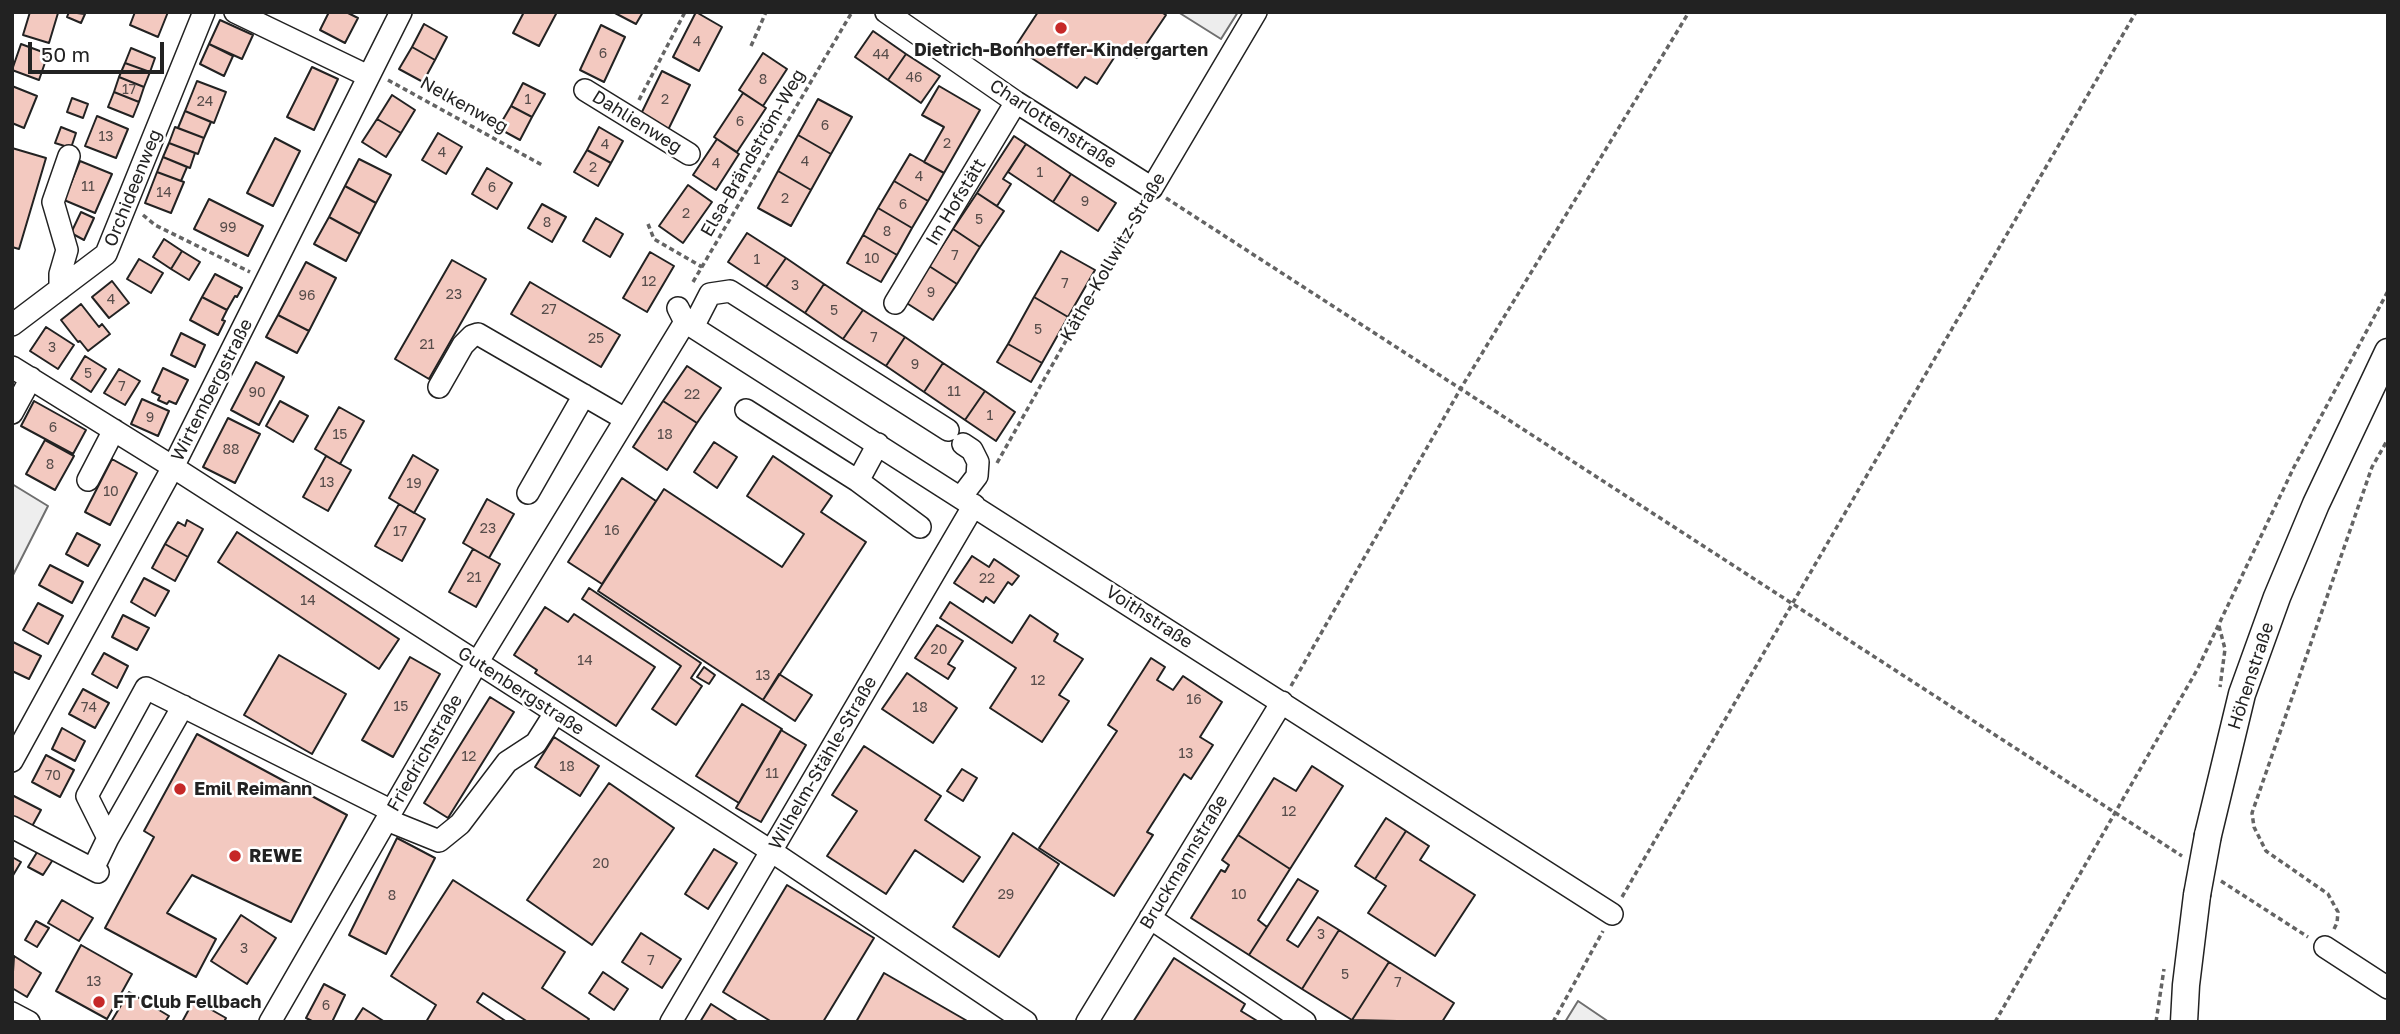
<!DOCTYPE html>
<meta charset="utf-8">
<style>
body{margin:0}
#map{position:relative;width:2400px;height:1034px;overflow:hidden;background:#fff;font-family:"Golos Text",sans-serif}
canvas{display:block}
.frame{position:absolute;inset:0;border:14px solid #222;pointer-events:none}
.scale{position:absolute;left:28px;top:42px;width:136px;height:32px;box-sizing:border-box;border:4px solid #222;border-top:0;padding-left:9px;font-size:21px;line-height:24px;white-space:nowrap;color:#222;-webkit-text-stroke:5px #fff;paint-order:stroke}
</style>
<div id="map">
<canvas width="2400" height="1034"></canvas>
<div class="frame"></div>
<div class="scale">50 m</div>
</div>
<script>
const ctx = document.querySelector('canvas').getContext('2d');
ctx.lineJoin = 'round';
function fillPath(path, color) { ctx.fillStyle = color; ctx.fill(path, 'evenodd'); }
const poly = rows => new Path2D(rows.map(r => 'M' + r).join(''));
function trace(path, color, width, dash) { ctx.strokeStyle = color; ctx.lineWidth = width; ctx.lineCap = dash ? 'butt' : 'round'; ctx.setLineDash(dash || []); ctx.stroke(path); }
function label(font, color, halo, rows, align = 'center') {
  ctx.font = font + ' "Golos Text",sans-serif'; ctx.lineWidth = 5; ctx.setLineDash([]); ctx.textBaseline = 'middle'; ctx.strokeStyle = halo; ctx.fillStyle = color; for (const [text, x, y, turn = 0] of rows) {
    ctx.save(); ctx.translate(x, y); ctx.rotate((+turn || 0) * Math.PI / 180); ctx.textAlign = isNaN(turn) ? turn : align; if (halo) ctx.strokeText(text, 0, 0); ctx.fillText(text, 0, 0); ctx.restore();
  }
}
const green = poly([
 [12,484,48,506,12,577,12,484],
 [1578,1001,1609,1022,1565,1022,1578,1001]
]);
const parking = poly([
 [1178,12,1238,12,1221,39,1178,12]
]);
const building = poly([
 [30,12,58,13,49,43,23,35,30,12],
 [69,12,85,14,81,23,67,17,69,12],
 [135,12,168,12,158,37,130,25,135,12],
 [329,12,346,12,358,18,345,43,320,30,329,12],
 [524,12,557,12,539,46,513,33,524,12],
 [613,12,643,12,636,24,613,12],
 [696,12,722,27,699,71,673,57,696,12],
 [1038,12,1161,12,1166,15,1137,58,1121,47,1097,84,1085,77,1077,88,1015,47,1038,12],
 [220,20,253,35,242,59,209,44,220,20],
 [424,24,447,37,435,60,412,47,424,24],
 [601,25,625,37,604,82,580,70,601,25],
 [873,31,906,54,888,80,855,57,873,31],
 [21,44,48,54,39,80,12,70,21,44],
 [209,44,233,56,224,76,200,64,209,44],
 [412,47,435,60,423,82,399,69,412,47],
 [131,48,155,58,150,72,125,63,131,48],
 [763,53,787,69,763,106,739,90,763,53],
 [906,54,940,76,921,103,888,80,906,54],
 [125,63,150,72,144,87,119,77,125,63],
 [312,67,338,79,314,130,287,117,312,67],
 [662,71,690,85,668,130,640,116,662,71],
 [119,77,144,87,139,102,114,92,119,77],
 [197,81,226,92,214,123,185,111,197,81],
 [523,83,545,94,532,117,511,106,523,83],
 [12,86,37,96,24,128,12,123,12,86],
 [939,86,980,110,944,173,924,162,944,127,922,115,939,86],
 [114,92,139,102,133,117,108,107,114,92],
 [743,93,766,108,737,152,714,137,743,93],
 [392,95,415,110,401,133,377,119,392,95],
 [72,98,88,104,83,118,67,112,72,98],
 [818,99,852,117,831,154,798,135,818,99],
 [511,106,532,117,520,140,498,128,511,106],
 [185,111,211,122,204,138,178,128,185,111],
 [97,116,128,129,116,158,85,146,97,116],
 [377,119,401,133,386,157,362,142,377,119],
 [61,127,76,133,71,148,55,143,61,127],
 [175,127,204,138,198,154,169,143,175,127],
 [599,127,623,141,611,163,587,150,599,127],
 [438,133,462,147,446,174,422,160,438,133],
 [798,135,831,154,811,190,778,171,798,135],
 [1014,136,1026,144,1003,179,1011,184,997,206,977,193,1014,136],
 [275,138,300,151,273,206,247,193,275,138],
 [717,139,739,154,716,190,693,175,717,139],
 [169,143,195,153,190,168,163,157,169,143],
 [1026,144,1071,174,1053,202,1008,172,1026,144],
 [12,148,46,158,19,249,12,247,12,148],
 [587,150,611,163,598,186,574,172,587,150],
 [910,154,944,173,928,201,894,181,910,154],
 [163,157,187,167,181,181,157,172,163,157],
 [359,159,391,175,376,203,345,186,359,159],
 [80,161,112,174,95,213,64,200,80,161],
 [487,168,512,183,497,209,472,194,487,168],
 [778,171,811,190,791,226,758,208,778,171],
 [157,172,184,182,171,213,145,203,157,172],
 [1071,174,1116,203,1098,231,1053,202,1071,174],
 [894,181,928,201,912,228,878,208,894,181],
 [688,185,712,202,683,243,659,226,688,185],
 [345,186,376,203,360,234,329,217,345,186],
 [977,193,1004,211,980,247,953,229,977,193],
 [209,199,263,226,248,256,194,229,209,199],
 [542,204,566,217,552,242,528,228,542,204],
 [878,208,912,228,897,255,863,235,878,208],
 [81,212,94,218,84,240,71,233,81,212],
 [329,217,360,234,346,261,314,244,329,217],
 [596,218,623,234,610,257,583,241,596,218],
 [953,229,980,247,957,284,929,266,953,229],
 [747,233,786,258,766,287,728,262,747,233],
 [863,235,897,255,881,282,847,263,863,235],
 [164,239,182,251,171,269,153,257,164,239],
 [182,251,200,262,189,280,171,269,182,251],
 [1061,251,1095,270,1068,317,1034,297,1061,251],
 [650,252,674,266,647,312,623,298,650,252],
 [786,258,824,284,805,313,766,287,786,258],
 [139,259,163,273,151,293,127,279,139,259],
 [452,260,486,279,429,379,395,359,452,260],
 [306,262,336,278,309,331,278,315,306,262],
 [929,266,957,284,933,320,905,302,929,266],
 [215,274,242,288,237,297,235,296,227,310,202,297,215,274],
 [112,281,129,303,109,318,92,297,112,281],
 [530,282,620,335,601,367,511,314,530,282],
 [824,284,863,310,843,339,805,313,824,284],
 [202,297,227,310,222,320,225,321,218,335,190,320,202,297],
 [1034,297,1068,317,1042,363,1008,344,1034,297],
 [81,304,99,327,102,324,110,334,88,351,80,341,78,342,61,320,81,304],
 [863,310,905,337,886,366,843,339,863,310],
 [278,315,309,331,297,353,266,337,278,315],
 [46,327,74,345,58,369,30,351,46,327],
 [181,333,205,345,195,367,171,355,181,333],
 [905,337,943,363,924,392,886,366,905,337],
 [1008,344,1042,363,1031,382,997,362,1008,344],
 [85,356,106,369,91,392,71,379,85,356],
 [256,362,284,377,259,425,231,410,256,362],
 [943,363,985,391,965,420,924,392,943,363],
 [687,366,721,388,697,423,663,401,687,366],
 [163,368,188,380,176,404,169,401,167,404,158,400,160,396,152,392,163,368],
 [119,369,140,381,125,405,104,393,119,369],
 [985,391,1015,412,996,441,965,420,985,391],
 [142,399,169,411,158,436,131,424,142,399],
 [34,401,86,430,73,454,21,426,34,401],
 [280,401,308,416,293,442,266,426,280,401],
 [663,401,697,423,667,470,633,447,663,401],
 [339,407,364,421,340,464,315,449,339,407],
 [228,418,260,434,235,483,203,467,228,418],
 [45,440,74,456,55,490,26,474,45,440],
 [714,442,737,457,717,488,694,472,714,442],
 [413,455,438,470,414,513,389,498,413,455],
 [326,456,351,470,328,511,303,497,326,456],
 [773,456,832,496,821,512,866,542,763,700,598,591,664,489,782,567,804,534,747,496,773,456],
 [112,459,137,473,110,525,85,512,112,459],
 [622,478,656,501,602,584,568,562,622,478],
 [487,499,514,514,489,558,463,543,487,499],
 [399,504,425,519,402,561,375,546,399,504],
 [187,520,203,529,188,557,165,544,178,522,185,526,187,520],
 [237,532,399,639,379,669,218,562,237,532],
 [77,533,100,545,88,566,66,554,77,533],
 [165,544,188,557,175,581,152,568,165,544],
 [473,549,500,564,476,607,449,592,473,549],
 [972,556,989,567,994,559,1019,576,1012,585,1008,582,994,603,986,597,983,602,954,583,972,556],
 [50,565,83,582,72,603,39,585,50,565],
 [144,578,169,591,155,616,131,602,144,578],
 [589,588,701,663,691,678,702,686,676,725,652,709,681,666,582,599,589,588],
 [950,602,1012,643,1030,615,1058,634,1054,641,1083,659,1059,695,1069,701,1042,742,990,708,1016,668,940,618,950,602],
 [38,603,63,616,48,644,23,630,38,603],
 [545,607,568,622,574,614,655,667,616,726,535,673,537,670,514,655,545,607],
 [123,615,149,628,137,650,112,637,123,615],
 [937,625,963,641,948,664,955,668,948,679,915,658,937,625],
 [13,642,41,656,29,679,12,671,13,642],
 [104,653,128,666,117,688,92,674,104,653],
 [279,655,346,694,312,754,244,715,279,655],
 [410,657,440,674,393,757,362,740,410,657],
 [1151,658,1165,667,1157,680,1173,690,1183,676,1222,702,1200,737,1213,745,1191,779,1184,774,1147,832,1153,835,1114,896,1039,848,1117,731,1108,725,1151,658],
 [704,667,715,675,709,684,697,677,704,667],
 [907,673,957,708,933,743,882,709,907,673],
 [779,674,812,695,795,721,763,700,779,674],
 [83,689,109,703,95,728,69,714,83,689],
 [490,697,514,712,448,818,424,803,490,697],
 [742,704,782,729,739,803,696,776,742,704],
 [62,728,85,741,75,761,52,749,62,728],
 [781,730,806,745,761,822,736,808,781,730],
 [197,734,347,815,291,922,192,875,167,913,216,939,196,977,105,928,154,837,144,831,197,734],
 [554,737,599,766,580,796,535,767,554,737],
 [864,746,941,796,925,820,980,857,963,882,915,850,886,894,827,856,857,811,832,795,864,746],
 [46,755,74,770,60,797,32,782,46,755],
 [1312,766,1343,786,1290,869,1238,835,1274,778,1296,791,1312,766],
 [962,769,977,778,963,801,947,791,962,769],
 [609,783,674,828,592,945,527,900,609,783],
 [12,795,41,810,30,830,12,821,12,795],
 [1386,818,1406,831,1375,879,1355,866,1386,818],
 [1406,831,1429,846,1420,860,1475,895,1435,956,1368,913,1386,886,1375,879,1406,831],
 [1013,833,1059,864,999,957,953,927,1013,833],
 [1238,835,1290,869,1258,920,1267,927,1249,955,1191,918,1221,870,1225,872,1229,865,1222,860,1238,835],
 [397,838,435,858,386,954,349,935,397,838],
 [39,849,54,858,43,875,28,867,39,849],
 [714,849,737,863,708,909,685,894,714,849],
 [12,857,21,862,12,877,12,857],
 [1298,879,1318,891,1287,940,1298,947,1318,917,1339,930,1302,989,1249,955,1298,879],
 [453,880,565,952,542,988,589,1019,587,1022,528,1022,483,993,477,1002,507,1022,426,1022,436,1005,391,976,453,880],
 [787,885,874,938,823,1022,772,1022,723,992,787,885],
 [62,900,93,918,79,941,48,923,62,900],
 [241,915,276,938,247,984,211,961,241,915],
 [36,921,49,928,37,947,25,940,36,921],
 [1339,930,1389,962,1352,1020,1302,989,1339,930],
 [641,933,681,959,662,988,622,962,641,933],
 [81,945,132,974,107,1019,56,991,81,945],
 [14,956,41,973,27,997,12,988,14,956],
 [1174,958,1245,1004,1241,1011,1259,1022,1133,1022,1174,958],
 [1389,962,1454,1003,1442,1022,1352,1020,1389,962],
 [603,972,628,989,614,1010,589,993,603,972],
 [884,973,969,1022,856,1022,884,973],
 [324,984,345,995,332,1022,314,1022,306,1018,324,984],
 [129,992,169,1016,165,1022,111,1022,129,992],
 [194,1000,226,1018,224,1022,182,1022,194,1000],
 [711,1004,739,1022,700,1022,711,1004],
 [363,1008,385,1022,354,1022,363,1008]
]);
const path = poly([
 [751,46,766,12],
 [388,80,542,165],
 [639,100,685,12],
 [1166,198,2182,856],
 [143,215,155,225,250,272],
 [648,224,654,239,702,267],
 [693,282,852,12],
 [997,463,1143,204],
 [2219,626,2225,649,2220,687],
 [1291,686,1461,388,1689,12],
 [2221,881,2308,937],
 [1622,897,2136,12],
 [2334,929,2337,923,2338,912,2328,894,2266,851,2254,827,2252,813,2372,467,2388,439],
 [1553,1022,1603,931],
 [1995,1022,2197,670,2294,467,2388,291],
 [2156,1022,2164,969]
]);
const minor = poly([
 [235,12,368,76],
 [886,12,1016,102,1152,188,1256,12],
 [585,90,689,154],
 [60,289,60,274,67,250,53,202,69,156],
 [895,303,1016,102],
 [685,322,1612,914],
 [12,325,106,254,204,12],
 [693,327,710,294,730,291,948,430],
 [12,367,173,467,771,851,1026,1022],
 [439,387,463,345,472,336,478,334,625,419],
 [746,410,858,481,878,444],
 [12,413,31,378],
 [88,480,114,430],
 [858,481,920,527],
 [528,493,584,395],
 [961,497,977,476,978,462,972,450,963,444],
 [12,761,173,467,401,12],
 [387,820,439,841,460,824,507,762,536,743,555,713],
 [12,827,98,872],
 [108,838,183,706],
 [93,869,108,838,87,796,146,688,392,811],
 [1150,918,1305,1022],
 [2325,947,2388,988],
 [12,1013,29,1022],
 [270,1022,477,663,685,322,678,308],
 [671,1022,974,505],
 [1087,1022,1282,702]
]);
const major = poly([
 [2208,835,2242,694,2277,597,2316,504,2388,352],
 [2184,1022,2186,985,2197,895]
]);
const majorBridge = poly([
 [2197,895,2208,835]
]);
const markers = [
 [1061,28,7,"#c62828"],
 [180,789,7,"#c62828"],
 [235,856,7,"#c62828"],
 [99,1002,7,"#c62828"]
];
const numberNames = [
 ["4",697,42],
 ["6",603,54],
 ["44",881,55],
 ["46",914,78],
 ["8",763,80],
 ["17",129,90],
 ["1",528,100],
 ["2",665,100],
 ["24",205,102],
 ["6",740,122],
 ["6",825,126],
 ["13",106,137],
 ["2",947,144],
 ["4",605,145],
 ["4",442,153],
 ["4",805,162],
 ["4",716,164],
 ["2",593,168],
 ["1",1040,173],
 ["4",919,177],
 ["11",88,187],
 ["6",492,188],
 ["14",164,193],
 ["2",785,199],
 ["9",1085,202],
 ["6",903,205],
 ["2",686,214],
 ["5",979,220],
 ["8",547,223],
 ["99",228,228],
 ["8",887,232],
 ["7",955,256],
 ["10",872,259],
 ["1",757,260],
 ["12",649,282],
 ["7",1065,284],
 ["3",795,286],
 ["9",931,293],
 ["23",454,295],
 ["96",307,296],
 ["4",111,300],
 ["27",549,310],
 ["5",834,311],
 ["5",1038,330],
 ["7",874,338],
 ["25",596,339],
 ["21",427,345],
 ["3",52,348],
 ["9",915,365],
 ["5",88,374],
 ["7",122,387],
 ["11",954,392],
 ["90",257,393],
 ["22",692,395],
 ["1",990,416],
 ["9",150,418],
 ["6",53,428],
 ["15",340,435],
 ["18",665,435],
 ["88",231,450],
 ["8",50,465],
 ["13",327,483],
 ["19",414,484],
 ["10",111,492],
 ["23",488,529],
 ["16",612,531],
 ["17",400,532],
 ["21",474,578],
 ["22",987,579],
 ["14",308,601],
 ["20",939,650],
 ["14",585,661],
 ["13",763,676],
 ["12",1038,681],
 ["16",1194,700],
 ["15",401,707],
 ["74",89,708],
 ["18",920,708],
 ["13",1186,754],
 ["12",469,757],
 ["18",567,767],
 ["11",772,774],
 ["70",53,776],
 ["12",1289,812],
 ["20",601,864],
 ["29",1006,895],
 ["10",1239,895],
 ["8",392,896],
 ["3",1321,935],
 ["3",244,949],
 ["7",651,961],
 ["5",1345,975],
 ["13",94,982],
 ["7",1398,983],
 ["6",326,1006]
];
const poiNames = [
 ["Dietrich-Bonhoeffer-Kindergarten",1061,50,"center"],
 ["Emil Reimann",194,789],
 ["REWE",249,856],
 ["FT Club Fellbach",113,1002]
];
const streetNames = [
 ["Nelkenweg",464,105,29],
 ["Dahlienweg",637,122,32],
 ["Charlottenstraße",1053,124,33],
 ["Elsa-Brändström-Weg",753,153,-60],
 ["Orchideenweg",133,188,-68],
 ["Im Hofstätt",956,202,-59],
 ["Käthe-Kollwitz-Straße",1113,257,-60],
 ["Wirtembergstraße",212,390,-63],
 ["Voithstraße",1149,617,33],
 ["Höhenstraße",2251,676,-72],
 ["Gutenbergstraße",521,691,33],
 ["Friedrichstraße",425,753,-60],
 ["Wilhelm-Stähle-Straße",823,763,-60],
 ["Bruckmannstraße",1184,862,-59]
];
fillPath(green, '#eee');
trace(green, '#6f6f6f', 2);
fillPath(parking, '#ededed');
trace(parking, '#6f6f6f', 2);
fillPath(building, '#f3c9c0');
trace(building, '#222', 2);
trace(minor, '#222', 24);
trace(major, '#222', 29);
trace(path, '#646464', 3.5, [5, 3.5]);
trace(minor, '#fff', 21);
trace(major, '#fff', 26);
trace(majorBridge, '#222', 29, []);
trace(majorBridge, '#fff', 26);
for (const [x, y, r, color] of markers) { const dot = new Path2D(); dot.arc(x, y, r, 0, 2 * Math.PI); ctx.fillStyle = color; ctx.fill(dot); trace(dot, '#fff', 2.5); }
label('14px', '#564c4a', null, numberNames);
label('bold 18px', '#222', '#fff', poiNames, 'left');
label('18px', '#222', '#fff', streetNames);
</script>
